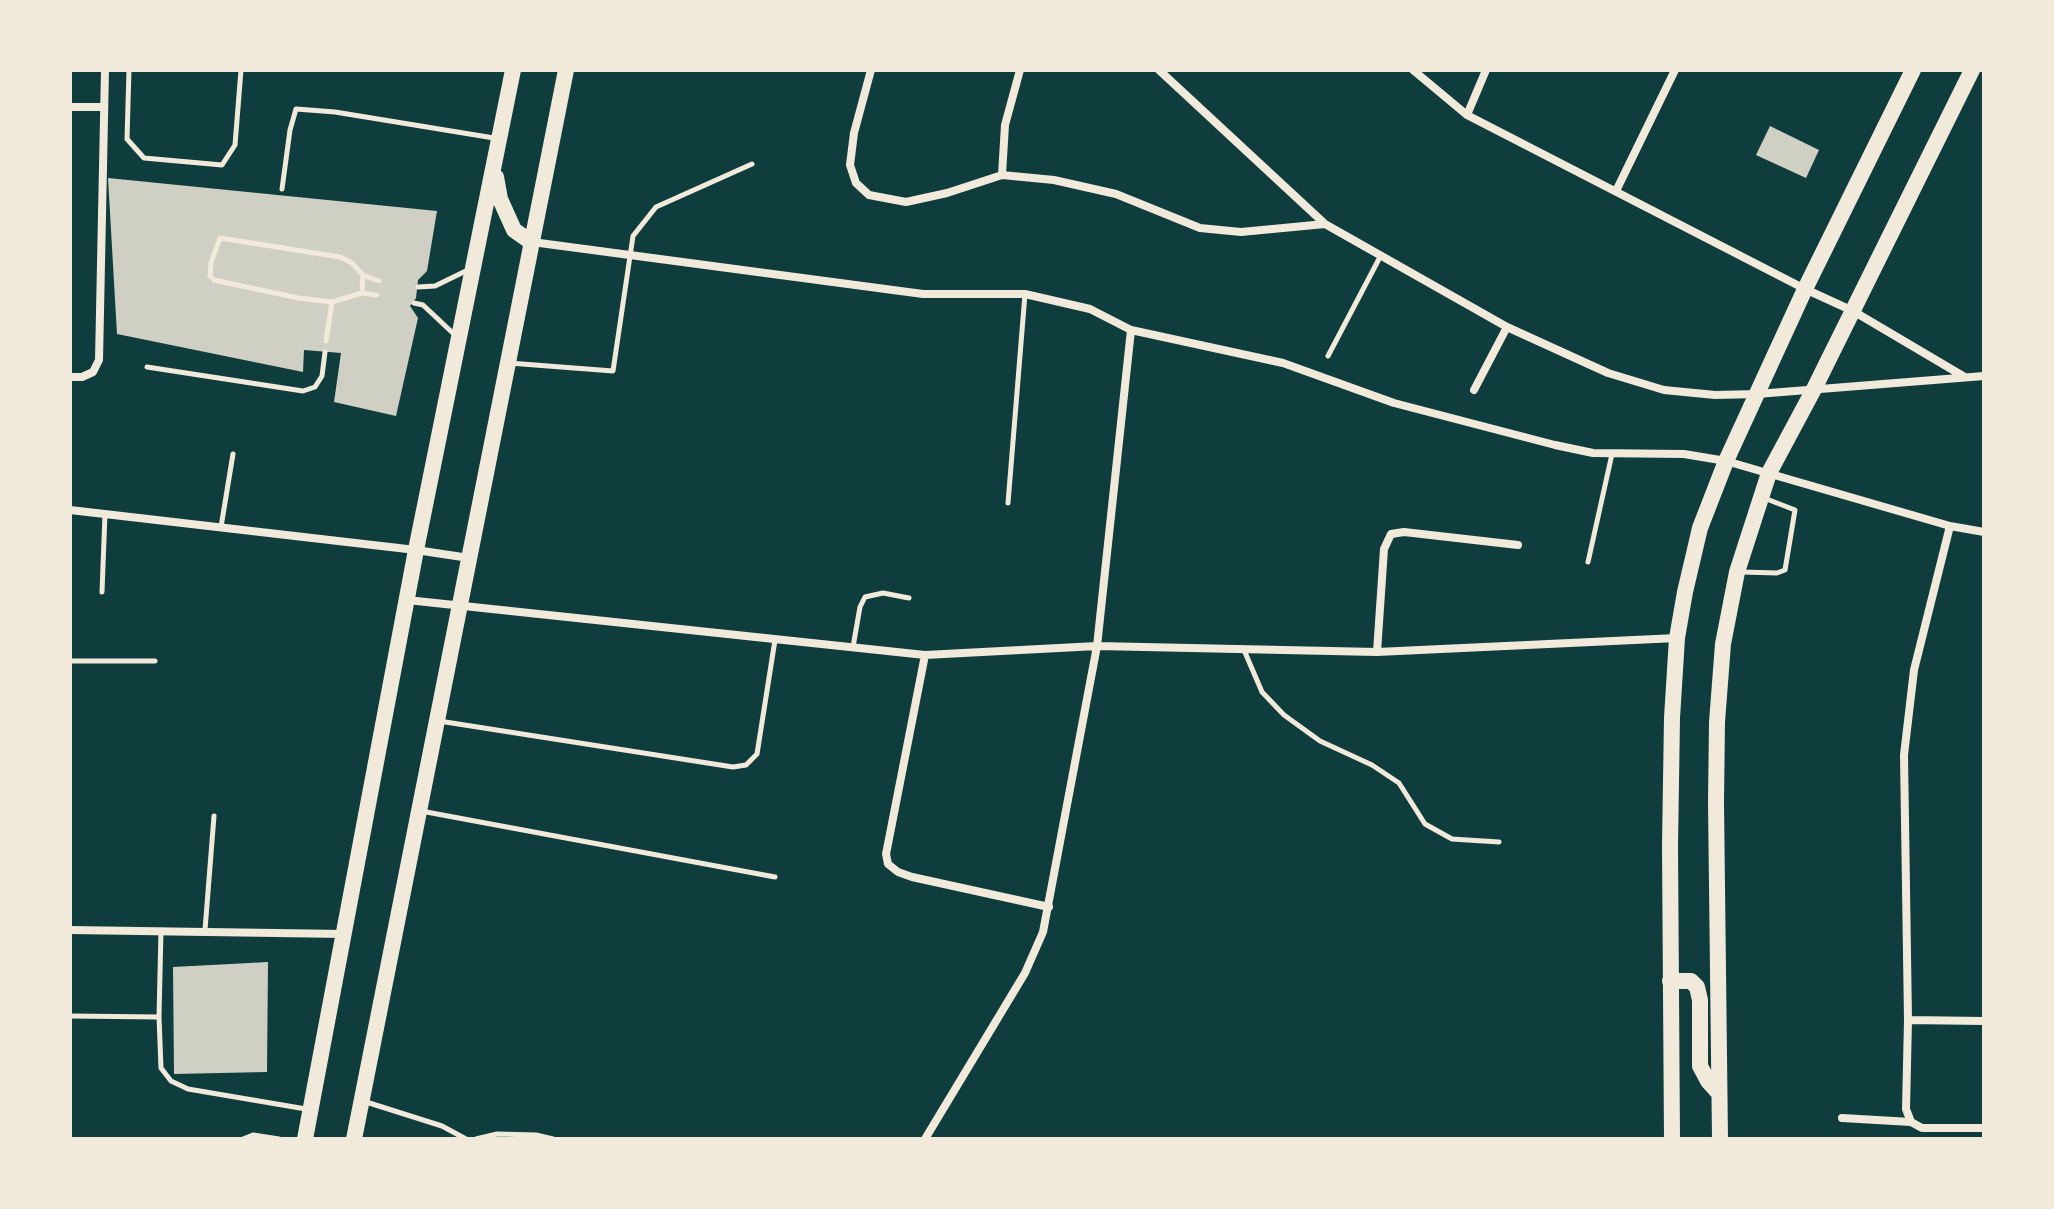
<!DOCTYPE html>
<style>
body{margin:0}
#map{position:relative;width:2054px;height:1209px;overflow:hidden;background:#0f3d3e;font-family:Lato,sans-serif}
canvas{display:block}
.frame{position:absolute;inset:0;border:72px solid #f1e9da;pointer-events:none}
</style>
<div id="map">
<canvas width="2054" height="1209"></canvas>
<div class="frame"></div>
</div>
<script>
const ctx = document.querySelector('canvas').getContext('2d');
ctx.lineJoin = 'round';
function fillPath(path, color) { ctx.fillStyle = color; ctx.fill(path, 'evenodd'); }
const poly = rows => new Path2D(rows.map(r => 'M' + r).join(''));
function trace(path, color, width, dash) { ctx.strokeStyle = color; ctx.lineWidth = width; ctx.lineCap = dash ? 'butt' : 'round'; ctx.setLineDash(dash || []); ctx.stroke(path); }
const building = poly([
 [1770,126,1819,150,1806,178,1756,155],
 [108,178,437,211,427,271,418,280,416,298,410,306,418,318,396,416,334,402,341,353,304,350,303,372,117,334],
 [268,962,267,1072,174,1074,173,967]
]);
const service = poly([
 [129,70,127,139,144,158,222,165,235,145,241,70],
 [282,189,290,130,296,109,335,112,494,138],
 [418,287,435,286,470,269],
 [362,293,363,275],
 [377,295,362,293,332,302,298,298,214,280,210,276,211,263,220,238,340,257,352,263,363,275,379,281],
 [414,303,423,305,456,336],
 [326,341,332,302],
 [1328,356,1380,257],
 [509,363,613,371,633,236,656,207,752,164],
 [147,367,303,391,315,387,322,376,325,352],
 [1008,503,1025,294],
 [221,527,233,454],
 [1588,562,1612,454],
 [1742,572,1777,573,1785,570,1795,510,1764,498],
 [102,592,105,514],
 [853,647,860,607,865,597,883,593,909,598],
 [1244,650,1262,692,1284,715,1320,741,1372,765,1399,783,1425,824,1452,839,1499,842],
 [70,661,155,661],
 [439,721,733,767,746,765,757,754,775,640],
 [421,811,775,877],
 [161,930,159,1017,161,1068,171,1081,188,1089,306,1109],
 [205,930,214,816],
 [70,1016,159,1017],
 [363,1101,442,1126,466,1139],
 [243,1139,253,1135,279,1139],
 [476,1139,497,1134,536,1135,553,1139]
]);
const minor = poly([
 [871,70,854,133,850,165,856,183,869,195,906,202,947,193,1002,175,1054,180,1116,194,1200,228,1241,232,1325,224,1507,327,1608,373,1664,390,1715,395,1757,394,1984,376],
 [1159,70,1325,224],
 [1413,70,1467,115,1805,289,1853,311,1963,376],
 [70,107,104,107],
 [1467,115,1486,70],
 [1002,175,1005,125,1020,70],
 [1616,191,1675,70],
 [532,242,923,294,1025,294,1090,309,1131,330,1283,363,1394,403,1555,445,1593,453,1684,454,1726,461,1950,526,1984,532],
 [70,377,82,377,93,372,99,360,105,70],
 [1474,390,1507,327],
 [70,510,416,550,469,558],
 [1950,526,1914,670,1904,755,1908,1020,1906,1109,1911,1122,1922,1128,1984,1128],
 [407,600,925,655,1097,646,1377,652,1677,638],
 [1377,652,1384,549,1391,534,1404,532,1518,545],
 [925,655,886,854,888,864,898,872,912,877,1049,907],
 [70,930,344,934],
 [1908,1020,1984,1021],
 [1842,1118,1911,1122],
 [925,1139,1025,973,1043,932,1097,646,1131,330]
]);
const secondary = poly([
 [1670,981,1691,981,1697,987,1700,1000,1700,1066,1708,1081,1718,1092],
 [1672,1139,1670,846,1672,718,1677,638,1685,592,1700,528,1726,461,1805,289,1913,70],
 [1720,1139,1716,802,1717,722,1723,644,1737,572,1769,473,1814,389,1972,70]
]);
const primary = poly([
 [496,177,500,199,514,230,531,242],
 [305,1139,416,550,513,70],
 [354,1139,566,70]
]);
fillPath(building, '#cfcfc3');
trace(service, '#f1e9da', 5);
trace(minor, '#f1e9da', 8);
trace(secondary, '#f1e9da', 16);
trace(primary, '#f1e9da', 16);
</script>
